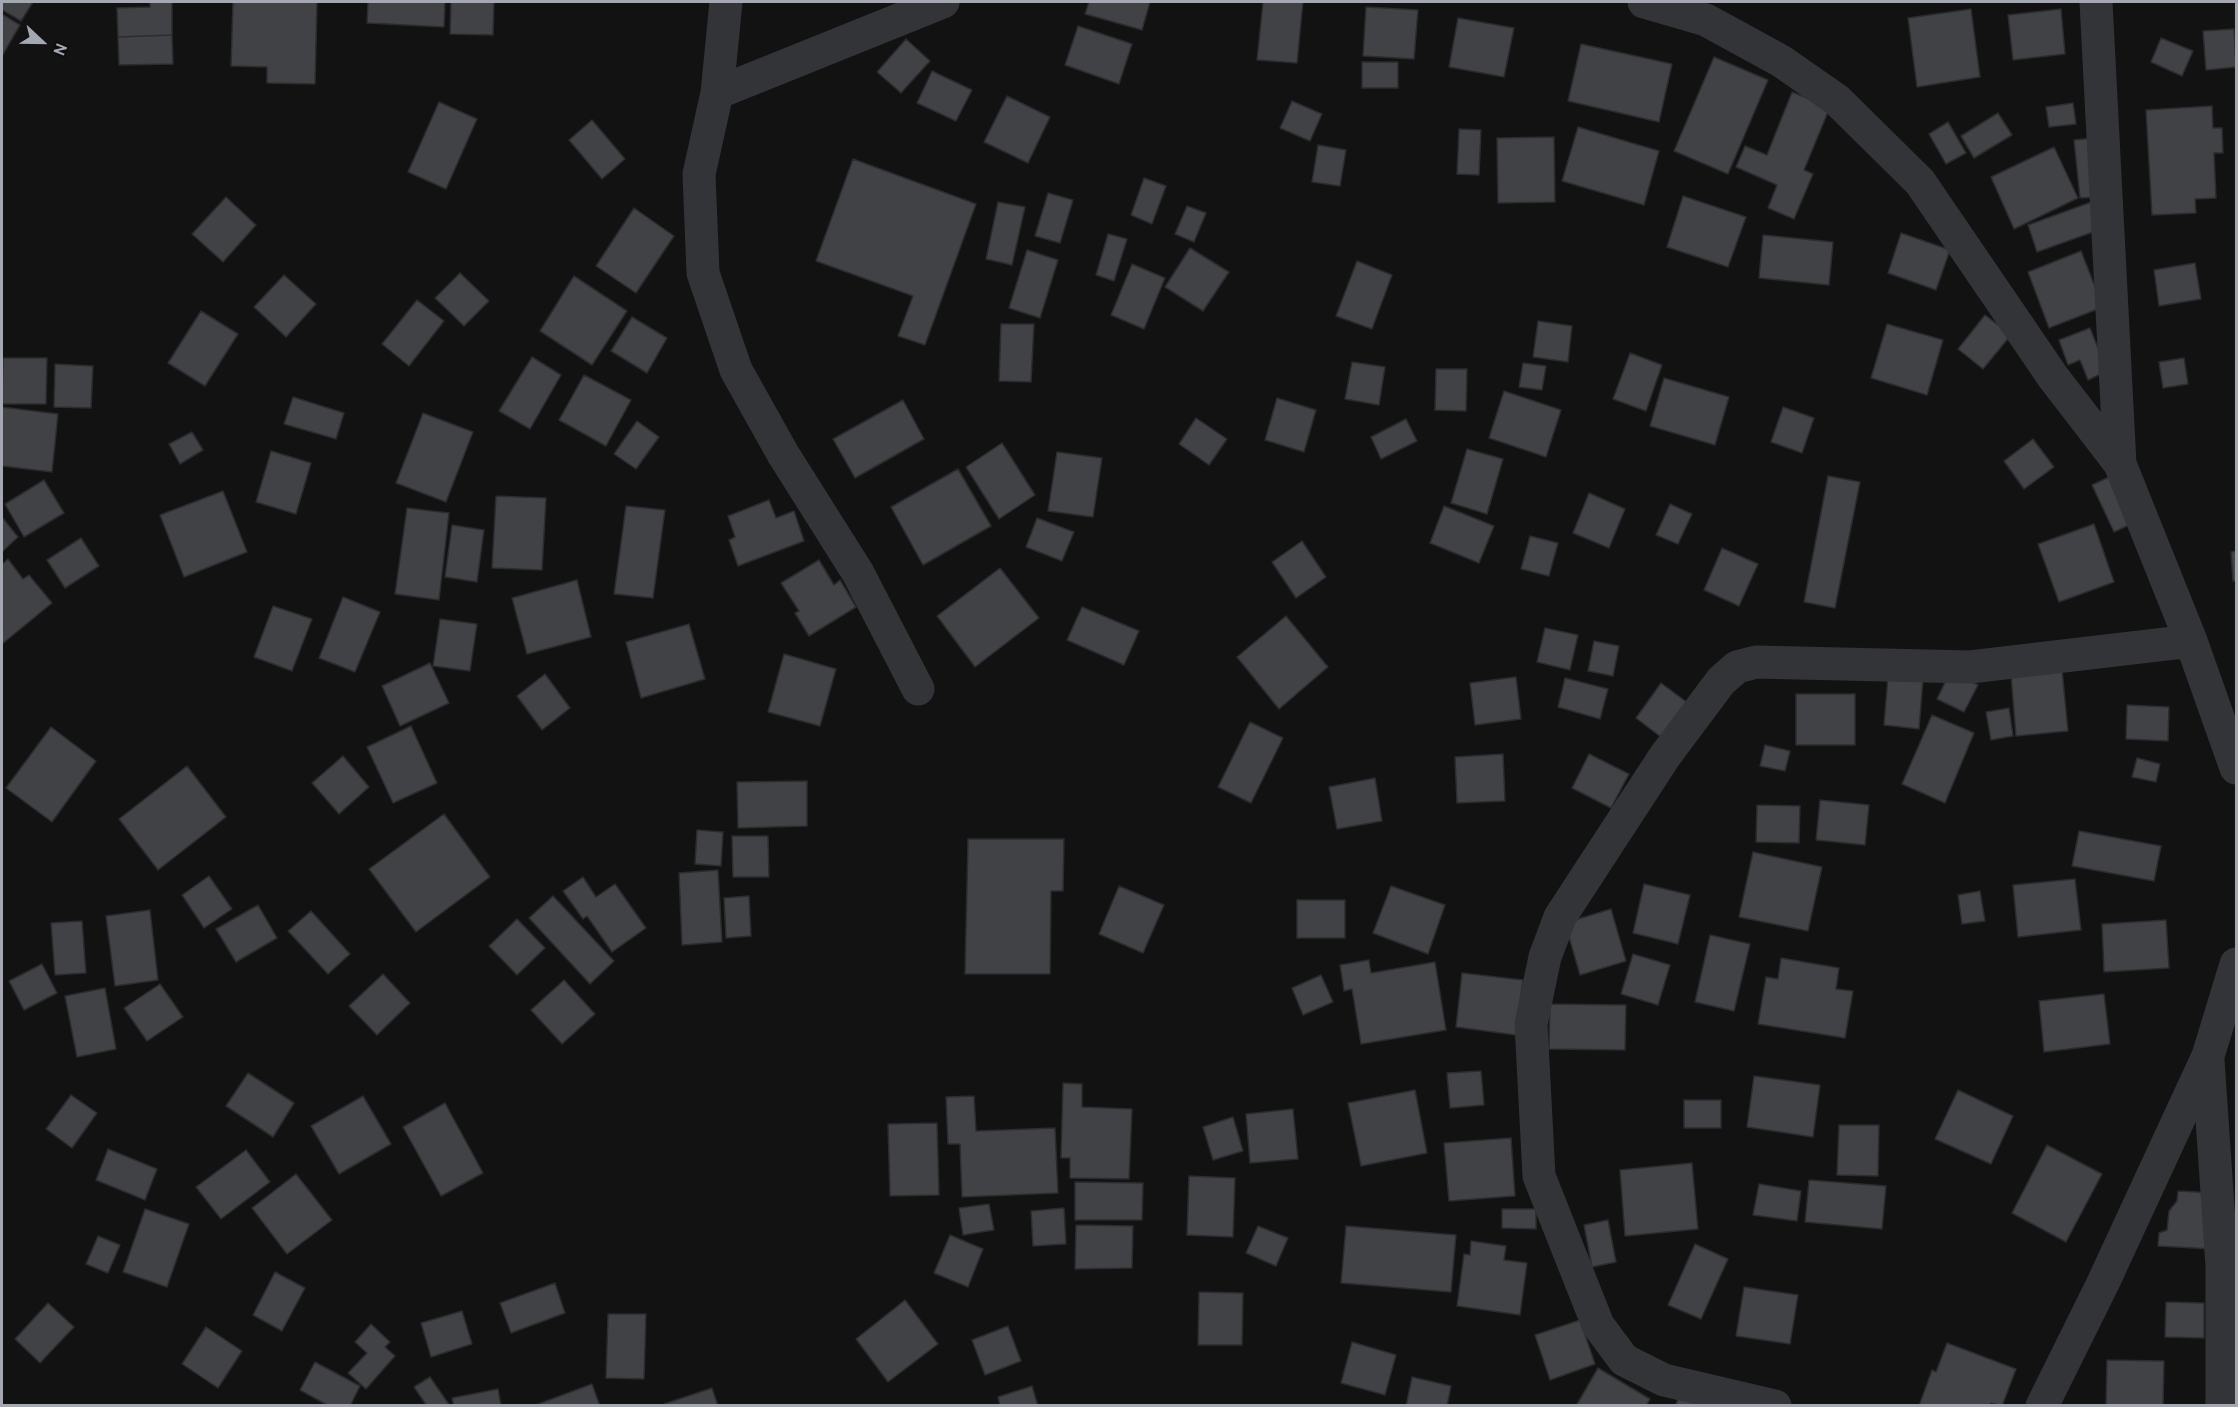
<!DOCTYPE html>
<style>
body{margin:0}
#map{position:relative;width:2238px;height:1407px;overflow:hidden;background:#121213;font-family:Overpass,sans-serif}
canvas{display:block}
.frame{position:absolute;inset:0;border:3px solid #a4a8b3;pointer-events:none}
.north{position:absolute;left:12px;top:12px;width:60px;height:60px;-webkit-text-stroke:4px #0d0d0e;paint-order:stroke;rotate:112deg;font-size:16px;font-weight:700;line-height:24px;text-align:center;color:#a4a8b3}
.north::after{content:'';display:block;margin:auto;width:21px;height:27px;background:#a4a8b3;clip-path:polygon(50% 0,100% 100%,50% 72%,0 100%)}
</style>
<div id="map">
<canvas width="2238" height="1407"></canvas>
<div class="frame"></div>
<div class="north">N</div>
</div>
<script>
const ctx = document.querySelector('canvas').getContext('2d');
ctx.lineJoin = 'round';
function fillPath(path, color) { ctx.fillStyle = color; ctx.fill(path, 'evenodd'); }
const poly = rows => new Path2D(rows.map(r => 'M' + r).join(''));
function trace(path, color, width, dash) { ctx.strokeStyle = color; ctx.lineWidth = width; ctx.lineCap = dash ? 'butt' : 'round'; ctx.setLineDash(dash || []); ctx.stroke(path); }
const building = poly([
 [2,2,33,2,21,21,2,10,2,2],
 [150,2,172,2,172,35,118,37,117,8,150,7,150,2],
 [233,2,317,2,315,84,267,83,267,67,231,66,233,2],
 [368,2,445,2,444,27,367,23,368,2],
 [451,2,494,2,493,35,450,34,451,2],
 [1089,2,1150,2,1142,30,1085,14,1089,2],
 [1263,2,1303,2,1297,63,1257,60,1263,2],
 [1366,7,1418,10,1414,59,1363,56,1366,7],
 [1971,9,1980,77,1917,87,1908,18,1971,9],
 [2061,9,2065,54,2013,60,2008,15,2061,9],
 [2,14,20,25,2,56,2,14],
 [1458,18,1514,28,1504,77,1449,67,1458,18],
 [1078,26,1132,44,1119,84,1065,65,1078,26],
 [2234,29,2236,67,2206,70,2203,31,2234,29],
 [172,35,173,64,119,65,118,37,172,35],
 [2161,38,2193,51,2182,76,2151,62,2161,38],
 [906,39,930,61,901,93,877,72,906,39],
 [1581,44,1672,64,1659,122,1568,101,1581,44],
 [1714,57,1768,80,1728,174,1674,151,1714,57],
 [1362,62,1398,62,1398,88,1362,88,1362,62],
 [932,71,972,90,956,121,917,103,932,71],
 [1792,92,1830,107,1804,170,1813,174,1794,219,1768,208,1777,185,1736,167,1745,146,1767,155,1792,92],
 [1007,96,1050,117,1028,163,984,142,1007,96],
 [1292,101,1322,114,1310,141,1280,128,1292,101],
 [439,102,477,119,446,189,408,172,439,102],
 [2073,103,2076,124,2049,127,2046,107,2073,103],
 [2212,106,2213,128,2222,128,2223,153,2214,153,2216,198,2195,199,2196,213,2152,215,2146,110,2212,106],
 [1998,113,2012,135,1974,158,1961,136,1998,113],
 [592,120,625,159,602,179,569,140,592,120],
 [1948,122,1966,153,1946,164,1929,134,1948,122],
 [1578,127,1659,151,1644,205,1562,181,1578,127],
 [1459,129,1481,130,1479,175,1457,174,1459,129],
 [1554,137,1555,202,1498,203,1497,138,1554,137],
 [2094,138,2099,197,2080,198,2074,140,2094,138],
 [1318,145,1346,150,1340,186,1312,182,1318,145],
 [2054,147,2078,198,2014,229,1991,177,2054,147],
 [853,159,976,204,925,345,898,336,913,296,816,261,853,159],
 [1144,178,1166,186,1152,224,1131,215,1144,178],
 [1048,193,1073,200,1060,243,1035,236,1048,193],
 [1683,196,1746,217,1728,267,1667,247,1683,196],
 [226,197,256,225,223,262,192,234,226,197],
 [2097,200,2107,227,2037,252,2028,225,2097,200],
 [998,202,1025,207,1012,265,986,259,998,202],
 [1187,206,1206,213,1194,242,1175,234,1187,206],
 [634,208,674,236,636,293,596,266,634,208],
 [1901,233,1950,250,1936,290,1888,273,1901,233],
 [1108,234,1127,239,1114,281,1096,275,1108,234],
 [1763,235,1833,242,1829,285,1759,278,1763,235],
 [1190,248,1229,272,1203,311,1165,287,1190,248],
 [1027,250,1058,260,1040,318,1009,308,1027,250],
 [2081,251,2103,307,2049,328,2028,272,2081,251],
 [1357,261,1392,275,1372,329,1336,316,1357,261],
 [2195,263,2201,299,2159,306,2154,270,2195,263],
 [1132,264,1165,278,1144,329,1111,315,1132,264],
 [460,273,489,301,464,326,435,298,460,273],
 [284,275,316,304,286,337,254,307,284,275],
 [574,276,627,311,592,365,540,331,574,276],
 [417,300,444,321,409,366,382,344,417,300],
 [201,311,238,334,205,386,168,363,201,311],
 [1985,315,2011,335,1983,369,1958,349,1985,315],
 [632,317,667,338,647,373,611,351,632,317],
 [1538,321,1572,326,1568,362,1533,357,1538,321],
 [1001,324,1034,324,1031,382,999,381,1001,324],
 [1887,324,1943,340,1927,395,1871,378,1887,324],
 [2090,328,2107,371,2088,380,2080,360,2068,365,2059,340,2090,328],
 [1630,353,1662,365,1646,411,1613,399,1630,353],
 [532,357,561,375,530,429,499,411,532,357],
 [3,358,47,358,46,404,2,404,3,358],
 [2184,358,2188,384,2163,388,2159,362,2184,358],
 [1352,362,1385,367,1379,405,1345,399,1352,362],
 [1523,363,1546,366,1542,390,1519,387,1523,363],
 [55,364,93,366,91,408,54,407,55,364],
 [1436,369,1467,369,1466,411,1435,410,1436,369],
 [584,375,631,400,606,446,559,420,584,375],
 [1664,378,1729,397,1715,445,1650,426,1664,378],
 [1504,391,1561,410,1546,457,1489,438,1504,391],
 [293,397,344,413,336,439,284,424,293,397],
 [1277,398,1316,410,1304,452,1265,440,1277,398],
 [903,400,924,439,855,478,833,439,903,400],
 [2,407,58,414,52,472,2,466,2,407],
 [1783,407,1814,418,1802,453,1771,442,1783,407],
 [423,413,473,432,446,502,396,483,423,413],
 [1196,418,1227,439,1209,465,1179,444,1196,418],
 [1406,419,1417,441,1381,459,1371,437,1406,419],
 [637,421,659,437,636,469,614,454,637,421],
 [192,432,203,450,180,464,169,444,192,432],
 [2033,439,2054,467,2024,489,2004,461,2033,439],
 [1002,443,1035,495,999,519,966,467,1002,443],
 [1467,449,1503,459,1487,514,1451,503,1467,449],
 [271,451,311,463,296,514,256,502,271,451],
 [1057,452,1102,458,1093,517,1048,511,1057,452],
 [958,469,991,526,923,565,891,507,958,469],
 [2120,472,2142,519,2114,532,2092,485,2120,472],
 [1828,476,1860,482,1835,608,1804,602,1828,476],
 [44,480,64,513,24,537,5,504,44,480],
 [223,491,247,552,184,577,160,515,223,491],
 [1589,493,1625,509,1609,548,1573,533,1589,493],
 [496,496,546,498,542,570,492,568,496,496],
 [769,500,776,518,794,511,804,541,738,566,729,540,735,537,728,516,769,500],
 [1670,504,1692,514,1678,544,1656,535,1670,504],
 [626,506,665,510,653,598,614,594,626,506],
 [1444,506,1494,526,1479,563,1430,543,1444,506],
 [407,508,449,513,439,600,395,594,407,508],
 [2,517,18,537,2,552,2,517],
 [1037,518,1074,532,1062,561,1026,547,1037,518],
 [2094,524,2114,582,2059,602,2038,544,2094,524],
 [452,525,484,530,477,582,445,577,452,525],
 [1530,536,1558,543,1549,576,1521,569,1530,536],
 [81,538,99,566,65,588,47,560,81,538],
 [1302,541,1326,577,1296,598,1272,562,1302,541],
 [1722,548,1758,564,1739,606,1704,590,1722,548],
 [2236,551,2236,581,2233,581,2231,552,2236,551],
 [8,559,23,579,29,575,52,603,2,644,2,564,8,559],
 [819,560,834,585,840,580,856,607,809,636,795,613,799,611,781,583,819,560],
 [1000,568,1039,618,975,667,937,616,1000,568],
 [577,580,591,637,527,654,512,598,577,580],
 [343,597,380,612,355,672,319,658,343,597],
 [273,606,312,619,292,671,254,657,273,606],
 [1082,607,1139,631,1124,665,1067,640,1082,607],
 [1286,616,1328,667,1279,709,1237,657,1286,616],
 [440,619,477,624,470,671,433,666,440,619],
 [689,624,705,679,641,698,626,642,689,624],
 [1545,628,1578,635,1570,670,1537,662,1545,628],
 [1594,641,1619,646,1613,676,1588,671,1594,641],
 [784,654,836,669,820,726,768,712,784,654],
 [430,663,449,703,400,726,382,686,430,663],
 [2062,670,2068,731,2016,736,2011,675,2062,670],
 [1950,672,1978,685,1964,712,1937,699,1950,672],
 [545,674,570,708,542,730,517,696,545,674],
 [1888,676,1923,679,1919,729,1884,725,1888,676],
 [1516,677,1521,719,1475,725,1470,683,1516,677],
 [1565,678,1608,689,1600,719,1558,707,1565,678],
 [1661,683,1696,709,1670,744,1636,718,1661,683],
 [1796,694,1855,694,1855,745,1796,745,1796,694],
 [2127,705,2169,707,2168,741,2126,739,2127,705],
 [2009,708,2013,736,1991,740,1986,712,2009,708],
 [1932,715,1974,733,1945,803,1902,784,1932,715],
 [1250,722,1283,738,1251,803,1218,787,1250,722],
 [411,726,437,783,393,803,367,747,411,726],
 [51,727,96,761,52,822,6,788,51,727],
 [1765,745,1790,751,1785,771,1760,766,1765,745],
 [1503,754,1505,801,1457,803,1455,757,1503,754],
 [1589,754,1629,774,1611,808,1572,788,1589,754],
 [343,756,369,787,339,814,312,783,343,756],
 [2137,758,2160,764,2156,782,2132,777,2137,758],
 [187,766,226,817,158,870,119,819,187,766],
 [1375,778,1382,821,1337,829,1329,787,1375,778],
 [807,781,807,826,738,828,737,782,807,781],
 [1820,800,1869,805,1865,845,1816,840,1820,800],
 [1757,805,1800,806,1799,843,1756,842,1757,805],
 [444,814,490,877,416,932,369,869,444,814],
 [697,830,723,832,721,866,695,864,697,830],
 [2079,831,2161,846,2154,881,2072,866,2079,831],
 [732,836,768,836,769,877,733,877,732,836],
 [968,839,1064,839,1063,891,1051,891,1050,974,965,974,968,839],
 [1753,852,1822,867,1808,931,1739,917,1753,852],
 [718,870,722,942,682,945,679,873,718,870],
 [209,876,232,909,204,928,182,895,209,876],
 [583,877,596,897,615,884,646,928,612,952,587,916,583,919,563,891,583,877],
 [2075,879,2081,930,2018,937,2013,885,2075,879],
 [1644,884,1690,895,1678,944,1633,933,1644,884],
 [1119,886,1164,905,1143,953,1099,934,1119,886],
 [1391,886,1445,905,1428,954,1373,933,1391,886],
 [1980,891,1985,921,1962,924,1958,895,1980,891],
 [553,896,614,961,590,984,529,918,553,896],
 [749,896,751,936,726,938,724,898,749,896],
 [1297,900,1345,900,1345,938,1297,938,1297,900],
 [258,905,277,938,236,962,216,929,258,905],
 [1611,909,1626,961,1580,975,1565,923,1611,909],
 [150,910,158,980,115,986,106,916,150,910],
 [311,911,350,954,328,974,288,931,311,911],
 [517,919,545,948,517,975,489,946,517,919],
 [2166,920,2169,968,2104,972,2102,924,2166,920],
 [82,921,86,973,55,975,51,923,82,921],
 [1710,935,1750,944,1734,1011,1695,1002,1710,935],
 [1633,954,1670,965,1658,1005,1621,994,1633,954],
 [1781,958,1839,968,1836,989,1853,991,1845,1038,1758,1024,1766,977,1778,979,1781,958],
 [1369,960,1371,973,1435,962,1446,1030,1361,1044,1352,989,1344,991,1340,965,1369,960],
 [42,964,57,993,24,1010,9,981,42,964],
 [1462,973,1523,980,1516,1035,1456,1027,1462,973],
 [383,974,410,1003,377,1035,349,1006,383,974],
 [1321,975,1333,1002,1303,1015,1292,988,1321,975],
 [564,980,595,1014,562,1044,531,1010,564,980],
 [160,984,183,1017,147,1041,124,1008,160,984],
 [105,988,116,1049,77,1057,65,996,105,988],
 [2104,994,2110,1044,2044,1052,2039,1001,2104,994],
 [1550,1004,1626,1005,1625,1050,1549,1049,1550,1004],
 [1481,1071,1484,1105,1450,1108,1447,1073,1481,1071],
 [248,1073,294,1103,273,1137,226,1106,248,1073],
 [1754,1076,1820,1085,1813,1137,1747,1127,1754,1076],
 [1063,1083,1082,1084,1082,1107,1132,1109,1129,1179,1070,1178,1070,1158,1061,1158,1063,1083],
 [1415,1090,1427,1153,1361,1166,1348,1103,1415,1090],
 [1958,1090,2013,1116,1991,1164,1935,1139,1958,1090],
 [71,1095,97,1113,72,1148,46,1129,71,1095],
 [363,1096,391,1144,339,1174,311,1126,363,1096],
 [974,1096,976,1131,1055,1128,1058,1193,962,1197,960,1144,948,1144,946,1097,974,1096],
 [1684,1100,1721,1100,1721,1128,1684,1128,1684,1100],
 [445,1103,483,1173,441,1196,403,1127,445,1103],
 [1293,1109,1298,1159,1250,1163,1246,1114,1293,1109],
 [1233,1117,1243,1151,1213,1160,1203,1127,1233,1117],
 [937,1123,939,1195,890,1196,888,1124,937,1123],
 [1839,1125,1879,1125,1878,1176,1837,1175,1839,1125],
 [1511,1138,1515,1196,1449,1201,1444,1143,1511,1138],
 [2047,1145,2102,1174,2066,1242,2012,1213,2047,1145],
 [108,1149,157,1169,145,1200,96,1180,108,1149],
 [246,1150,270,1182,221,1219,196,1187,246,1150],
 [1692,1163,1698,1229,1625,1236,1620,1170,1692,1163],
 [296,1174,332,1220,287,1254,252,1208,296,1174],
 [1189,1176,1235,1178,1233,1237,1187,1235,1189,1176],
 [1809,1180,1886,1186,1882,1229,1805,1222,1809,1180],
 [1075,1182,1143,1183,1142,1220,1075,1220,1075,1182],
 [1759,1184,1801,1191,1797,1221,1753,1215,1759,1184],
 [2178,1191,2215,1193,2211,1249,2158,1246,2159,1233,2167,1230,2169,1211,2177,1201,2178,1191],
 [989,1204,994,1230,963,1235,959,1208,989,1204],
 [1064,1208,1066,1244,1033,1246,1031,1211,1064,1208],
 [145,1209,189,1224,167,1287,123,1272,145,1209],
 [1502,1209,1536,1209,1536,1229,1502,1228,1502,1209],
 [1608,1220,1616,1262,1592,1267,1584,1225,1608,1220],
 [1076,1225,1133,1226,1132,1268,1075,1269,1076,1225],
 [1258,1226,1288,1238,1276,1266,1246,1253,1258,1226],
 [1346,1226,1456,1235,1451,1292,1341,1283,1346,1226],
 [950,1235,983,1249,968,1287,934,1273,950,1235],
 [98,1236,120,1245,108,1273,86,1264,98,1236],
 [1471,1241,1506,1246,1504,1260,1527,1263,1520,1315,1457,1306,1464,1254,1470,1255,1471,1241],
 [1695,1244,1728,1259,1701,1319,1668,1305,1695,1244],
 [275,1272,305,1288,282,1331,253,1315,275,1272],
 [555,1283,565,1313,511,1333,500,1303,555,1283],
 [1744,1287,1798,1295,1790,1344,1736,1336,1744,1287],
 [1199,1292,1243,1293,1242,1345,1198,1345,1199,1292],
 [905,1300,938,1344,888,1382,856,1339,905,1300],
 [2166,1302,2204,1303,2204,1338,2165,1337,2166,1302],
 [48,1303,74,1327,40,1363,15,1339,48,1303],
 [462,1311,472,1344,431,1357,421,1323,462,1311],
 [608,1314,646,1314,644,1379,606,1378,608,1314],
 [1580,1320,1595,1364,1550,1380,1535,1335,1580,1320],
 [371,1324,390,1342,385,1347,395,1356,366,1389,348,1373,367,1353,355,1342,371,1324],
 [1008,1326,1021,1361,985,1375,972,1340,1008,1326],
 [206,1327,242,1351,218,1388,182,1364,206,1327],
 [1352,1342,1396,1355,1385,1395,1341,1383,1352,1342],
 [1947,1343,2016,1369,2002,1406,1991,1403,1990,1406,1919,1406,1932,1370,1936,1372,1947,1343],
 [2107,1360,2164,1361,2163,1406,2106,1406,2107,1360],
 [315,1362,360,1386,350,1406,329,1406,300,1390,315,1362],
 [1598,1368,1650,1399,1646,1406,1576,1406,1598,1368],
 [430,1377,450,1406,427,1406,414,1387,430,1377],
 [1412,1377,1451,1386,1447,1406,1406,1406,1412,1377],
 [592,1384,600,1406,533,1406,592,1384],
 [1032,1386,1038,1406,1000,1406,998,1397,1032,1386],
 [712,1388,718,1406,664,1406,664,1404,712,1388],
 [498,1389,501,1406,454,1406,452,1398,498,1389],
 [1681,1393,1700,1401,1698,1406,1675,1406,1681,1393]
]);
const minor = poly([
 [726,2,717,93,699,174,703,273,736,370,783,454,858,573,918,689],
 [1644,2,1706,20,1781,61,1837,100,1920,182,2053,377,2120,464,2191,641,2236,768],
 [2096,2,2120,464],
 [717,93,943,2],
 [2208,1060,2222,1266,2222,1406],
 [1775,1406,1664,1380,1624,1360,1598,1325,1539,1176,1531,1024,1545,957,1560,917,1665,756,1721,681,1737,667,1756,662,1970,667,2191,641],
 [2042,1406,2103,1283,2208,1056,2236,964]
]);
fillPath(building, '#414246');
trace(building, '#2c2c2f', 1.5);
trace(minor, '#333438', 33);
</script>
